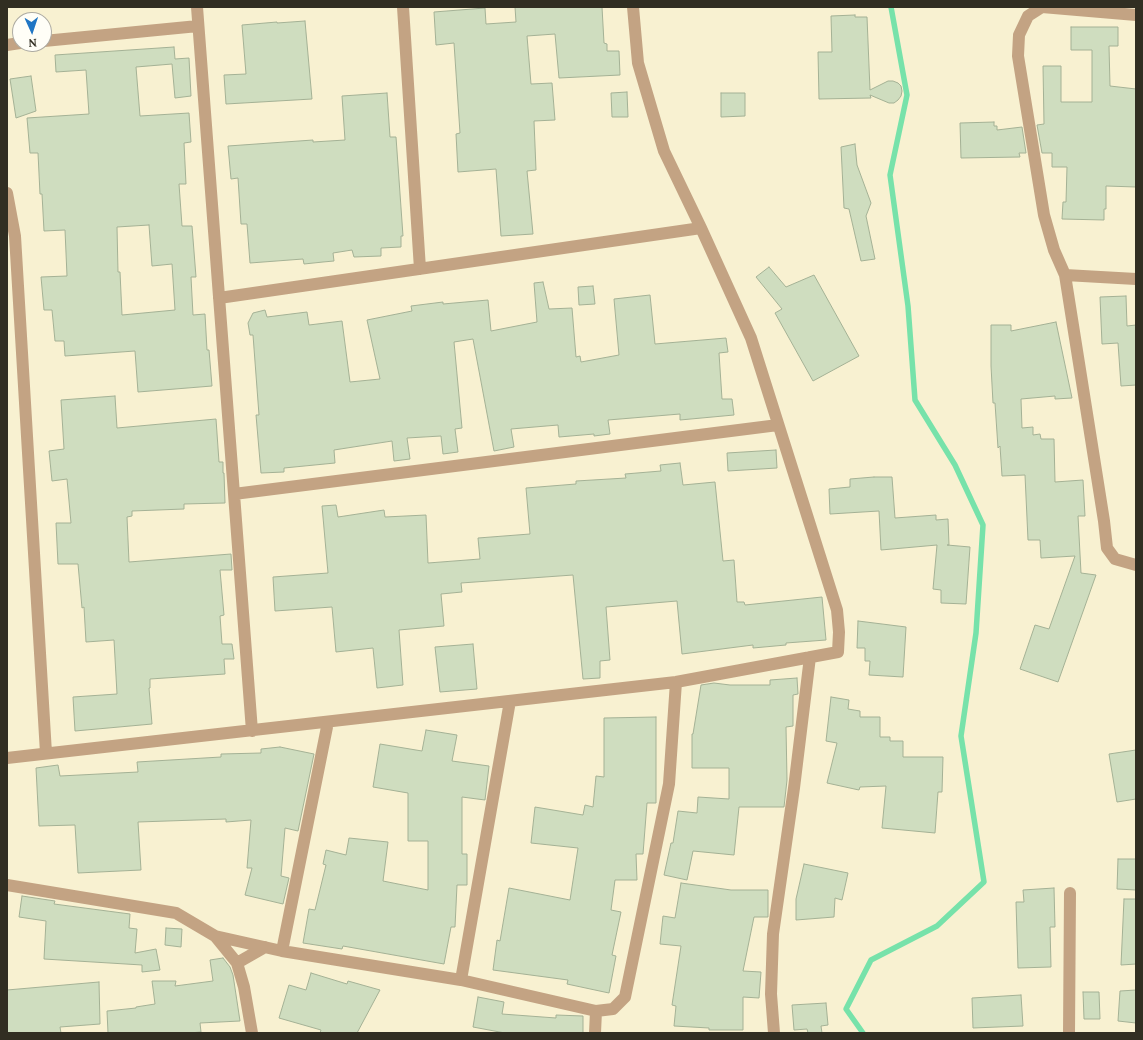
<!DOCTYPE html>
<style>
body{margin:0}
#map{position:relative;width:1143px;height:1040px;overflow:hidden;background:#f8f1d1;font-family:Lora,serif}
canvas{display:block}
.frame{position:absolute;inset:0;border:8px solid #312e22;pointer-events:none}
.north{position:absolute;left:12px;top:12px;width:40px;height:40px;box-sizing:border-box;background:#fffef7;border:1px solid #adaba2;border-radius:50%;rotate:177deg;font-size:11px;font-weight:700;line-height:16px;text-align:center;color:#312e22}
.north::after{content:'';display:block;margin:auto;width:14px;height:18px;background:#2076c4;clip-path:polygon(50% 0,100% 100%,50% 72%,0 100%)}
</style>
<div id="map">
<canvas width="1143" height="1040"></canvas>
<div class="frame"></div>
<div class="north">N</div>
</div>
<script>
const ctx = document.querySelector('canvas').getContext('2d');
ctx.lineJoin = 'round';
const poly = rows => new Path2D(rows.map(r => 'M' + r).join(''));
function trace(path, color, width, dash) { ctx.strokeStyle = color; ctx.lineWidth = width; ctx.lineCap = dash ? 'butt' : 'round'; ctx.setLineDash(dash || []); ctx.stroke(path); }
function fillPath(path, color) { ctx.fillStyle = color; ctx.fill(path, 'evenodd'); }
const stream = poly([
 [863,1033,846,1009,871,960,937,926,984,882,961,736,976,633,983,525,955,465,915,400,908,306,890,175,907,95,891,7]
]);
const building = poly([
 [515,7,602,7,604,43,607,44,607,51,619,51,620,75,559,78,555,34,527,36,531,84,552,83,555,120,534,121,536,170,527,171,533,234,501,236,496,169,458,172,456,134,460,133,454,43,436,45,434,12,485,8,486,24,516,22,515,7],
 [855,15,855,17,867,17,870,90,888,81,893,81,898,83,901,86,902,91,901,96,898,100,894,103,889,103,870,95,871,98,819,99,818,52,832,52,831,16,855,15],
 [305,21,312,99,226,104,224,75,246,74,242,25,277,22,277,23,305,21],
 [1071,27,1118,27,1118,46,1109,46,1110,86,1136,89,1136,187,1106,186,1106,209,1104,209,1104,220,1062,219,1063,202,1066,202,1067,167,1052,167,1052,153,1042,153,1037,125,1044,124,1043,66,1061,66,1061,102,1092,102,1092,50,1071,50,1071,27],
 [174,47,175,59,189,58,191,96,175,98,172,64,136,67,140,116,189,113,191,142,184,143,186,184,179,184,182,226,192,226,196,277,191,277,193,315,205,314,207,350,209,350,212,386,138,392,135,351,65,356,64,341,55,341,52,310,44,310,41,277,67,276,65,230,44,231,42,194,40,194,38,153,30,153,27,118,89,114,86,70,56,72,55,55,174,47],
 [149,225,152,266,172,264,175,310,122,315,120,272,118,272,117,227,149,225],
 [31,76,36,111,16,118,10,79,31,76],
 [627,92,628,117,612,117,611,93,627,92],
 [387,93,390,137,396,137,403,236,401,236,401,247,381,248,381,256,354,257,352,250,333,253,334,261,323,262,304,264,303,259,250,263,247,224,241,224,238,178,231,179,228,146,313,140,313,142,345,140,342,96,387,93],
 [721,93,745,93,745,116,721,117,721,93],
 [994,122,994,126,997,126,997,130,1022,127,1026,153,1019,153,1020,157,961,158,960,123,994,122],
 [855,144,857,165,871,203,866,216,875,259,861,261,849,209,844,208,841,147,855,144],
 [769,267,786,287,814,275,859,356,813,381,775,313,782,309,756,277,769,267],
 [543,282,549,309,572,308,576,357,580,356,581,362,619,355,614,299,650,295,655,344,726,338,728,352,719,353,722,399,732,399,734,415,680,420,680,414,608,420,610,434,594,436,594,434,559,437,558,425,511,429,514,447,494,451,473,339,454,342,462,428,455,429,458,452,443,454,441,436,407,438,410,459,394,461,392,441,334,450,335,463,284,468,284,472,261,473,256,415,259,415,253,335,250,335,248,323,253,313,265,310,267,317,307,312,309,325,342,321,350,382,380,379,367,320,412,311,411,306,443,302,443,304,488,300,491,331,537,322,534,283,543,282],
 [593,286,595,304,579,305,578,287,593,286],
 [1126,296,1127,326,1136,325,1136,385,1121,386,1118,343,1102,344,1100,297,1126,296],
 [1056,322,1072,398,1055,399,1055,396,1021,399,1022,428,1033,427,1033,435,1040,434,1041,439,1054,439,1055,482,1083,480,1085,516,1078,516,1081,573,1096,575,1058,682,1020,669,1035,625,1049,629,1075,556,1041,558,1040,540,1028,540,1025,475,1002,476,1000,446,998,448,995,403,993,403,991,366,991,325,1011,325,1011,331,1056,322],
 [115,396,117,428,216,419,219,462,223,462,223,473,224,473,225,503,184,504,184,509,132,511,132,516,127,517,129,562,231,554,232,570,220,570,224,615,220,616,222,644,232,644,234,659,224,659,225,674,150,679,150,688,149,688,152,724,75,731,73,697,117,694,114,640,86,642,84,607,82,608,78,564,58,564,56,523,71,523,67,479,52,481,49,451,64,449,61,400,115,396],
 [776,450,777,468,728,471,727,453,776,450],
 [680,463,683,485,715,482,723,561,734,560,737,602,744,602,745,605,822,597,826,640,786,643,786,645,753,648,753,645,682,654,677,601,606,607,610,660,600,661,600,678,583,679,573,575,461,583,462,592,441,594,444,626,399,630,403,685,377,688,373,648,336,652,332,607,275,611,273,577,328,573,322,506,336,505,338,517,384,510,385,517,426,515,428,563,480,559,478,538,530,534,526,488,576,484,576,481,626,478,625,474,661,471,660,465,680,463],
 [874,477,892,477,895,518,936,515,936,520,948,519,949,545,947,545,970,547,966,604,941,603,941,590,933,589,937,545,881,550,879,511,830,514,829,489,850,487,850,479,874,477],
 [858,621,906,627,903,677,869,675,870,661,865,661,865,648,857,648,858,621],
 [473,644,477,689,440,692,435,647,473,644],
 [797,678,798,694,793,695,793,726,786,727,787,780,784,807,739,807,734,855,693,851,687,880,664,875,671,843,673,843,678,811,697,813,698,797,729,799,729,768,692,768,692,734,693,734,701,685,714,683,730,685,770,685,770,680,797,678],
 [831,697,849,700,848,709,860,711,860,717,880,717,880,737,890,737,890,741,903,741,903,757,943,757,942,792,938,792,935,833,882,828,886,786,860,787,859,790,827,783,837,743,826,741,831,697],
 [656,717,656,803,647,803,643,854,636,854,637,880,615,880,611,910,621,912,612,955,616,956,609,993,567,984,568,980,493,970,497,940,500,941,509,888,570,900,578,848,531,843,535,807,583,815,585,805,593,807,596,776,604,777,604,718,656,717],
 [426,730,457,735,452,761,489,766,485,800,462,797,462,854,467,854,467,885,457,885,455,927,451,927,444,964,343,946,342,949,303,943,309,909,315,910,326,865,323,864,326,850,346,855,349,838,388,842,383,881,428,890,428,841,408,841,408,793,373,787,380,744,422,751,426,730],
 [280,747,314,754,298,831,285,828,281,876,289,878,283,904,245,895,252,868,247,868,251,820,226,822,226,819,138,822,141,870,78,873,75,825,39,826,36,768,58,765,60,776,138,772,137,762,221,757,221,754,261,753,261,749,280,747],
 [1136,750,1136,799,1117,802,1109,754,1136,750],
 [1118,859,1136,859,1136,890,1117,889,1118,859],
 [804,864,848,873,842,900,835,898,834,917,796,920,796,899,804,864],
 [681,883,731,890,768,890,768,917,754,917,743,971,761,972,759,998,743,997,743,1030,709,1030,709,1028,674,1026,676,1006,672,1005,681,946,660,944,663,916,675,918,681,883],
 [1054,888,1055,927,1050,927,1051,967,1018,968,1016,902,1024,902,1023,890,1054,888],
 [22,896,55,901,54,904,130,914,129,928,137,929,135,953,156,949,160,970,142,972,142,965,44,959,46,921,19,917,22,896],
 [1124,899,1136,899,1136,964,1121,965,1124,899],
 [166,928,182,929,181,947,165,945,166,928],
 [223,958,230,967,233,975,240,1021,200,1023,201,1032,189,1033,108,1033,107,1011,136,1008,136,1007,155,1004,152,981,176,981,175,986,213,981,210,960,223,958],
 [311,973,347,984,348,981,380,990,357,1033,320,1033,321,1030,279,1018,289,985,306,990,311,973],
 [99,982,100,1024,60,1027,61,1033,7,1033,7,990,99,982],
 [1136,990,1136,1023,1118,1021,1120,991,1136,990],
 [1083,992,1099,992,1100,1019,1084,1019,1083,992],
 [1021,995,1023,1026,973,1028,972,998,1021,995],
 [478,997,504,1002,502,1014,556,1018,556,1015,583,1016,583,1033,505,1033,473,1027,478,997],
 [826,1003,828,1025,821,1026,822,1033,808,1033,807,1029,794,1030,792,1005,826,1003]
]);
const street = poly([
 [197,7,252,731],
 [403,7,420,269],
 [1136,15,1042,7,1028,16,1019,35,1018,56,1044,215,1054,250,1065,275,1104,521,1107,548,1115,559,1136,565],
 [44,41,198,26],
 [7,45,20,43],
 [7,193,15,236,46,753],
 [1065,275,1136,279],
 [219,298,701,228],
 [234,494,778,425],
 [7,758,676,682,838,652,839,632,837,610,751,338,701,228,664,151,638,63,633,7],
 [7,885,176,913,215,936,237,963,244,987,252,1033],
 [215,936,282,951,461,980,596,1011,613,1009,625,997,669,784,676,682],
 [282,951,328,722],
 [237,963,265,947],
 [461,980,510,701],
 [595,1033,596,1011],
 [774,1033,771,994,773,934,794,788,810,657],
 [1069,1033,1070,893]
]);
trace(stream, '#77e2aa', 5.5);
fillPath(building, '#cfddbf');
trace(building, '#a4b195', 1);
trace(street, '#c3a383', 12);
</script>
